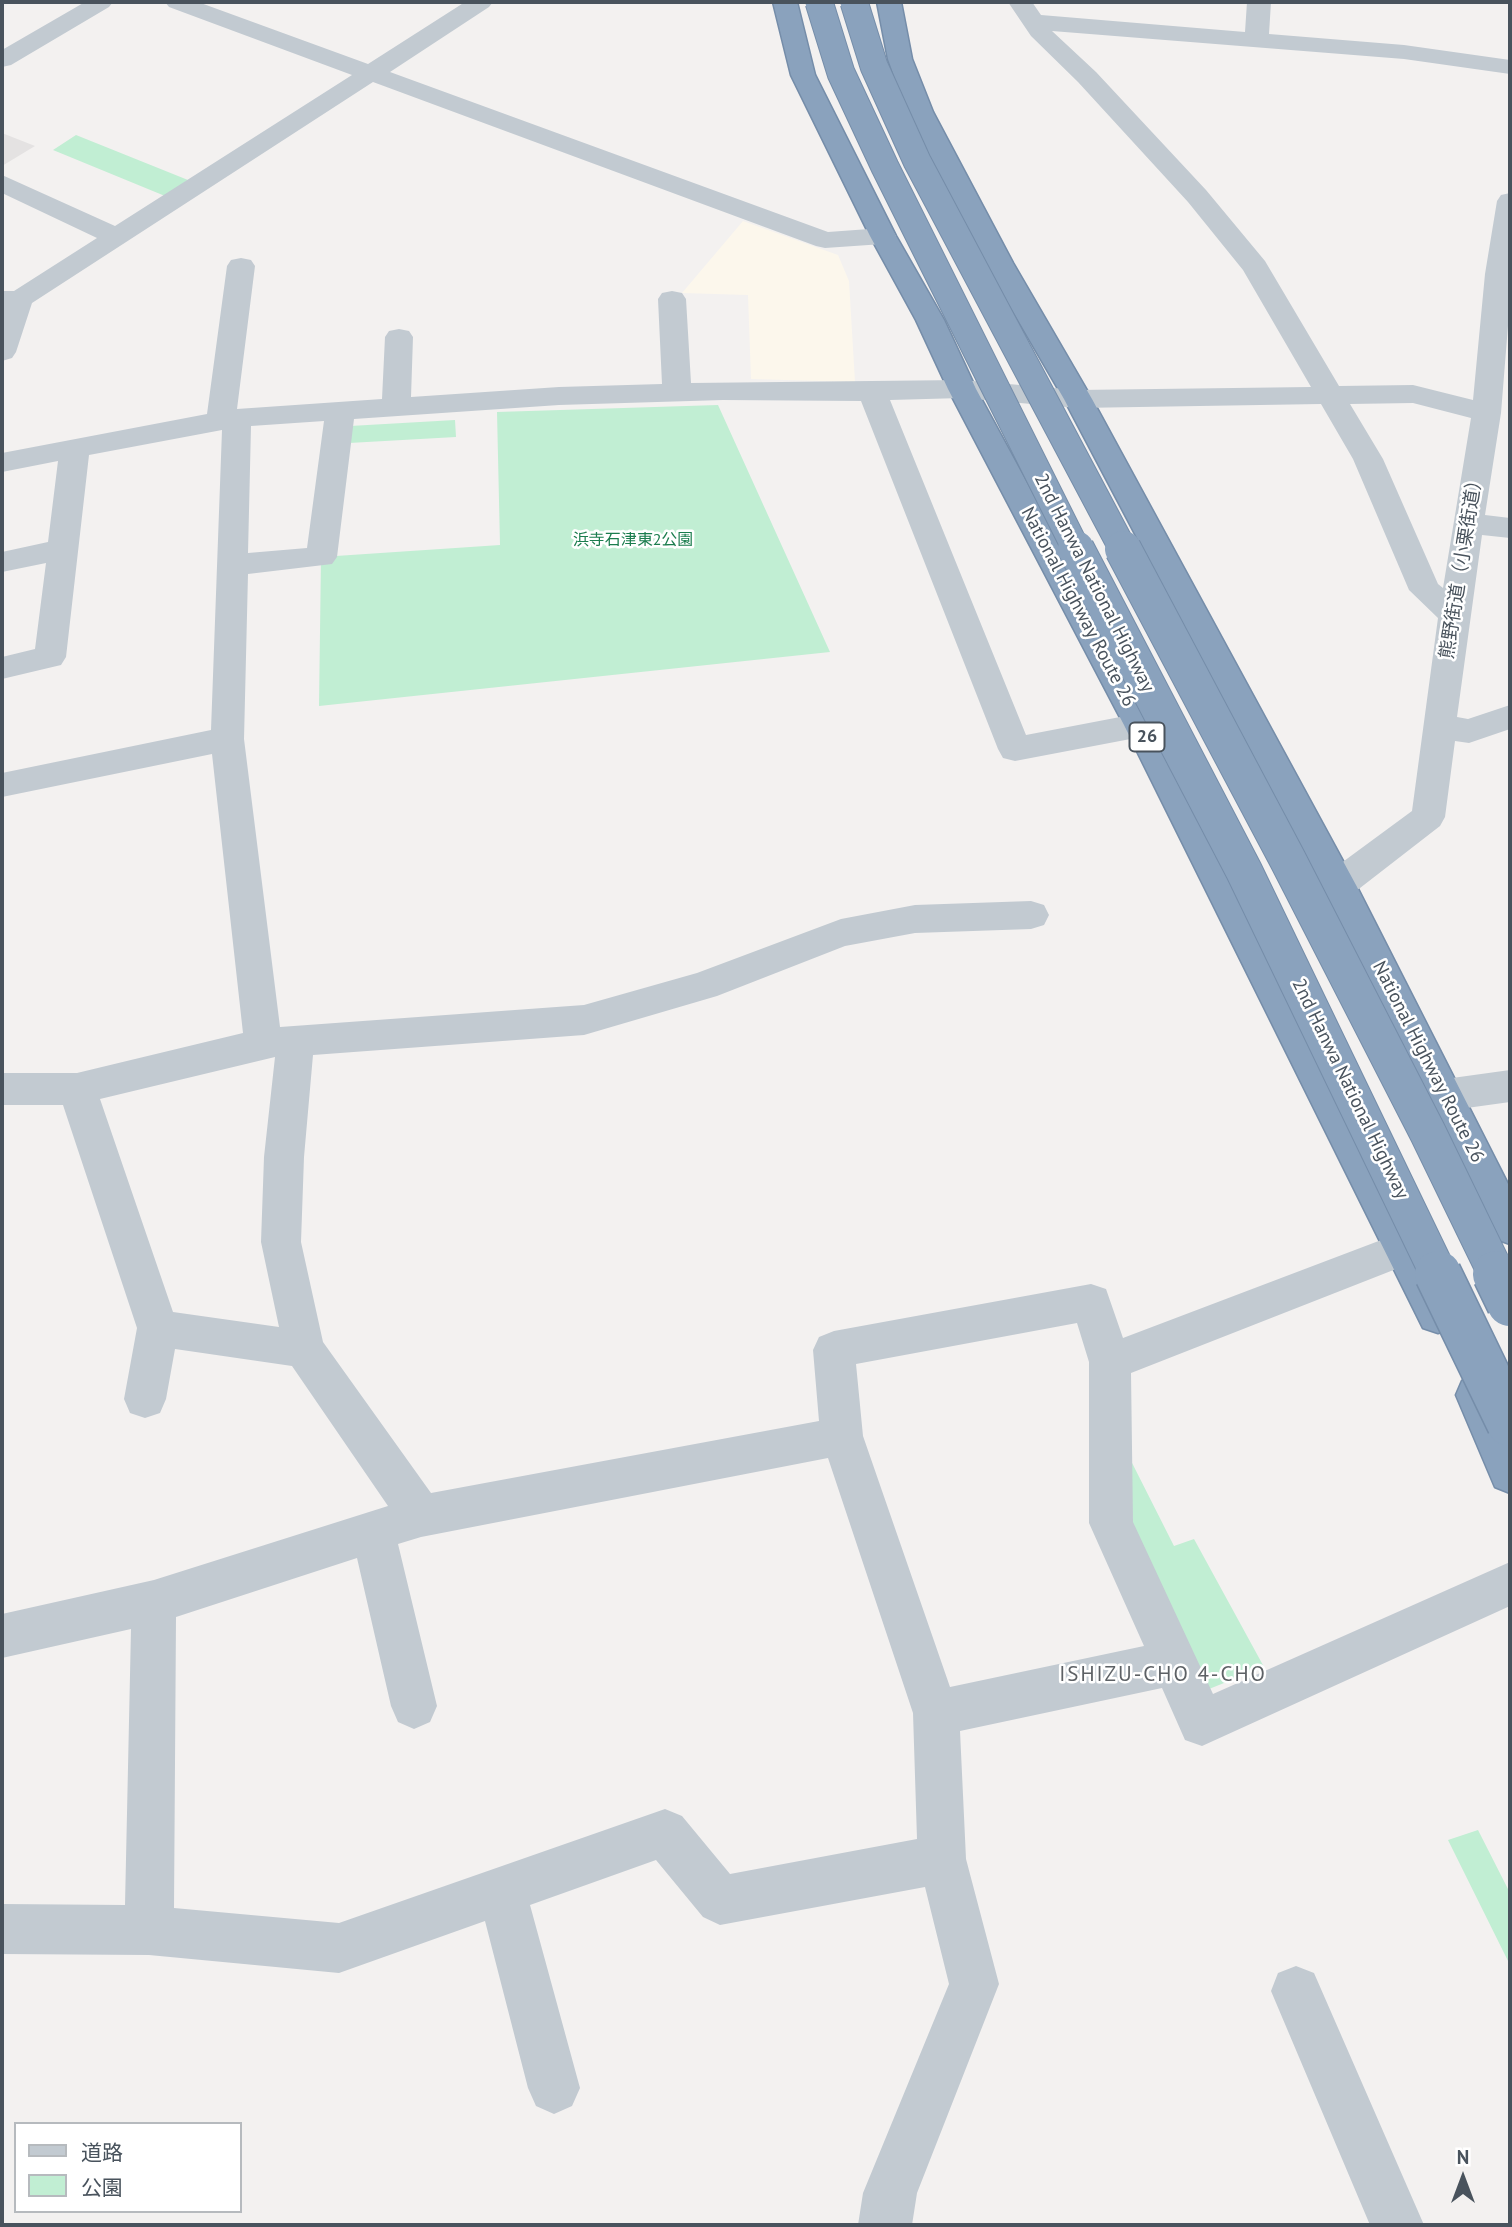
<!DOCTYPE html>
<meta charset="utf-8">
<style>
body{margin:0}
#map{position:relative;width:1512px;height:2227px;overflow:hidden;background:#f3f1f0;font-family:"PT Sans","Noto Sans JP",sans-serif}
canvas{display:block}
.frame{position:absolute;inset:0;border:4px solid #49535d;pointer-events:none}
.legend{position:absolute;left:14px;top:2122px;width:228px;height:91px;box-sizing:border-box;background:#fff;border:2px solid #b6babe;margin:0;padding:9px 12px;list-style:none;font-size:21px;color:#49535d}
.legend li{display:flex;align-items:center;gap:14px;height:35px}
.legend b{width:35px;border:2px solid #b6babe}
.north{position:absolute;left:1428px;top:2143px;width:70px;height:70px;-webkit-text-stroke:5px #fff;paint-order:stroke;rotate:0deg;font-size:19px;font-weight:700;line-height:28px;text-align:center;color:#49535d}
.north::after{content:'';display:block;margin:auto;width:24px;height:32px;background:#49535d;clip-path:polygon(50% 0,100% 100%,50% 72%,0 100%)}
</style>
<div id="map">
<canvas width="1512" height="2227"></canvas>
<div class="frame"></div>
<ul class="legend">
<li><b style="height:9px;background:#c2cad1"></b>道路</li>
<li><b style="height:19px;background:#c1eed3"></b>公園</li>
</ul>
<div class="north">N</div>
</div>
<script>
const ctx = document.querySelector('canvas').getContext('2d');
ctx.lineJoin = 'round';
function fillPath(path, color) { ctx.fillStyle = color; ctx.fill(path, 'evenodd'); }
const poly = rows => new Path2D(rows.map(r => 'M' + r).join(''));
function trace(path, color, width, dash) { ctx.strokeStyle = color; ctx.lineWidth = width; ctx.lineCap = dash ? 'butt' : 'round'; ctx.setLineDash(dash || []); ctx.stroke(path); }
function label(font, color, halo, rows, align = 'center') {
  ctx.font = font + ' "PT Sans","Noto Sans JP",sans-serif'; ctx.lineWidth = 5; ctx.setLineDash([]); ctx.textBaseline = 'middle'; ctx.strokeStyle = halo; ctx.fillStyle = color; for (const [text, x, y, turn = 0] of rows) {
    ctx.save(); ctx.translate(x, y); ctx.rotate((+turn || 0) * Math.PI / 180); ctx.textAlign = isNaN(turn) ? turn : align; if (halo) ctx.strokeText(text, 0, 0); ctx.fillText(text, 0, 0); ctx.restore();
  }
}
const commercial = poly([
 [743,221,838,255,849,281,855,382,751,379,748,295,682,293]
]);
const education = poly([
 [2,133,35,146,2,166]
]);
const green = poly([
 [76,135,188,180,165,196,53,150],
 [718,405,830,652,319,706,321,557,500,545,497,412],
 [455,420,456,437,349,443,350,426],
 [1125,1449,1174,1546,1194,1539,1264,1667,1209,1689,1136,1552],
 [1478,1830,1510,1893,1510,1965,1448,1840]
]);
const minor = poly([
 [85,2,113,2,109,7,11,65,2,67,2,50,85,2],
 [165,2,198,2,368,64,465,2,493,2,489,7,390,72,828,232,883,228,892,230,896,236,892,242,883,244,825,248,816,246,373,82,32,303,16,352,12,358,2,361,2,291,14,291,97,238,2,193,2,175,115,226,352,75,169,7,165,2],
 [1008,2,1032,2,1041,15,1245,32,1247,2,1271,2,1269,34,1404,45,1510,60,1510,74,1404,59,1052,31,1096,72,1206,190,1265,261,1339,386,1413,385,1473,400,1485,274,1497,201,1501,195,1510,193,1510,301,1501,413,1485,515,1510,518,1510,538,1482,535,1457,717,1468,719,1510,705,1510,729,1469,743,1455,741,1445,817,1440,826,1351,895,1338,899,1325,895,1320,885,1325,875,1412,811,1438,618,1409,590,1353,459,1321,404,1078,408,962,398,890,400,1026,735,1141,713,1153,717,1158,725,1153,733,1141,737,1015,761,1003,758,998,749,861,401,723,400,559,405,354,419,337,557,332,564,248,574,244,739,280,1027,584,1005,697,973,841,919,915,905,1031,901,1044,905,1049,915,1044,925,1031,929,915,933,845,946,717,996,584,1035,313,1055,304,1157,301,1242,323,1342,431,1493,819,1421,813,1350,819,1337,834,1331,1091,1284,1106,1289,1123,1338,1405,1231,1419,1236,1425,1248,1419,1260,1131,1373,1133,1522,1213,1694,1510,1562,1510,1606,1202,1746,1185,1740,1162,1688,960,1731,966,1859,999,1984,917,2193,912,2225,858,2225,863,2193,949,1984,925,1887,720,1925,703,1917,656,1860,530,1905,580,2088,572,2106,554,2114,536,2106,528,2088,485,1921,339,1973,149,1955,2,1954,2,1904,125,1905,131,1629,2,1658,2,1614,154,1580,388,1506,292,1366,175,1349,166,1399,160,1413,145,1418,130,1413,124,1399,137,1328,63,1105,2,1105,2,1073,77,1073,243,1033,212,754,2,797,2,773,211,730,222,430,89,455,66,657,61,665,2,679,2,657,35,649,46,563,2,572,2,552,48,542,58,461,2,472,2,453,207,414,227,266,231,260,241,258,251,260,255,266,237,409,382,399,385,337,389,331,399,329,409,331,413,337,411,397,559,387,662,384,658,299,662,293,672,291,682,293,686,299,691,383,962,380,1078,390,1311,387,1243,270,1188,202,1078,82,1031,36,1008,2],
 [1413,403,1471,418,1443,588,1438,584,1383,459,1350,404,1413,403],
 [324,421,307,548,248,553,251,426,324,421],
 [275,1057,264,1157,261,1242,279,1327,173,1312,100,1099,275,1057],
 [1077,1323,1089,1362,1089,1523,1144,1646,950,1687,863,1436,856,1364,1077,1323],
 [828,1458,913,1713,917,1839,730,1874,682,1816,665,1809,339,1923,174,1908,176,1617,357,1558,391,1706,398,1722,414,1729,430,1722,437,1706,398,1544,421,1537,828,1458],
 [1510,1070,1510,1102,1445,1111,1431,1106,1426,1095,1431,1084,1445,1079,1510,1070],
 [1296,1966,1314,1973,1424,2225,1370,2225,1271,1991,1278,1973,1296,1966]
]);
const highway = poly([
 [773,2,797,2,815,75,896,236,944,320,976,389,1158,725,1453,1302,1459,1315,1453,1328,1438,1333,1423,1328,1124,725,948,389,916,320,870,236,791,75,773,2],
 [877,2,901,2,912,59,933,112,1013,263,1092,399,1356,885,1510,1188,1510,1244,1496,1239,1320,885,1064,399,985,263,907,112,888,59,877,2],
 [1477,1376,1492,1381,1510,1423,1510,1493,1495,1487,1456,1395,1462,1381,1477,1376]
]);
const highwayBridgeFar2 = poly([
 [819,2,841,73,885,167,1077,551],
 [854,2,874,66,917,161,1124,551]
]);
const highwayBridgeFar1 = poly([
 [1076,549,1244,871,1439,1275],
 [1123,549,1288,860,1428,1133,1497,1275]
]);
const highwayBridge = poly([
 [1438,1274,1510,1423],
 [1496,1274,1510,1303]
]);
const farParknames = [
 ["浜寺石津東2公園",633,540]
];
const shields = [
 [1147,737,35]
];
const shieldNames = [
 ["26",1147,737]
];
const streetNames = [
 ["熊野街道（小栗街道）",1462,565,-81],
 ["2nd Hanwa National Highway",1094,583,63],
 ["National Highway Route 26",1078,607,62],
 ["National Highway Route 26",1428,1062,63],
 ["2nd Hanwa National Highway",1350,1089,64]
];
const neighbourhoodNames = [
 ["ISHIZU-CHO 4-CHO",1163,1675]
];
fillPath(commercial, '#fcf7ec');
fillPath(education, '#e4e2e2');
fillPath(green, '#c1eed3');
trace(highway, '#758da9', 3);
fillPath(minor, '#c2cad1');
fillPath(highway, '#8aa2bd');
trace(highwayBridgeFar2, '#758da9', 29, []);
trace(highwayBridgeFar1, '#758da9', 38, []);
trace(highwayBridge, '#758da9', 49, []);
trace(highwayBridgeFar2, '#8aa2bd', 27);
trace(highwayBridgeFar1, '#8aa2bd', 36);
trace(highwayBridge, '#8aa2bd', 46);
label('16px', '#1b7d4e', '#fff', farParknames);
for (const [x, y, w] of shields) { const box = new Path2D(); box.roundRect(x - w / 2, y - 14.5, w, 29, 5); ctx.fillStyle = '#fff'; ctx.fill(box); trace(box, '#49535d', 2); }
label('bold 18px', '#49535d', null, shieldNames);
label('19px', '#49535d', '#fff', streetNames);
ctx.letterSpacing = '2px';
label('21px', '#5d6165', '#fff', neighbourhoodNames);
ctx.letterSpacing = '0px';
</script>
